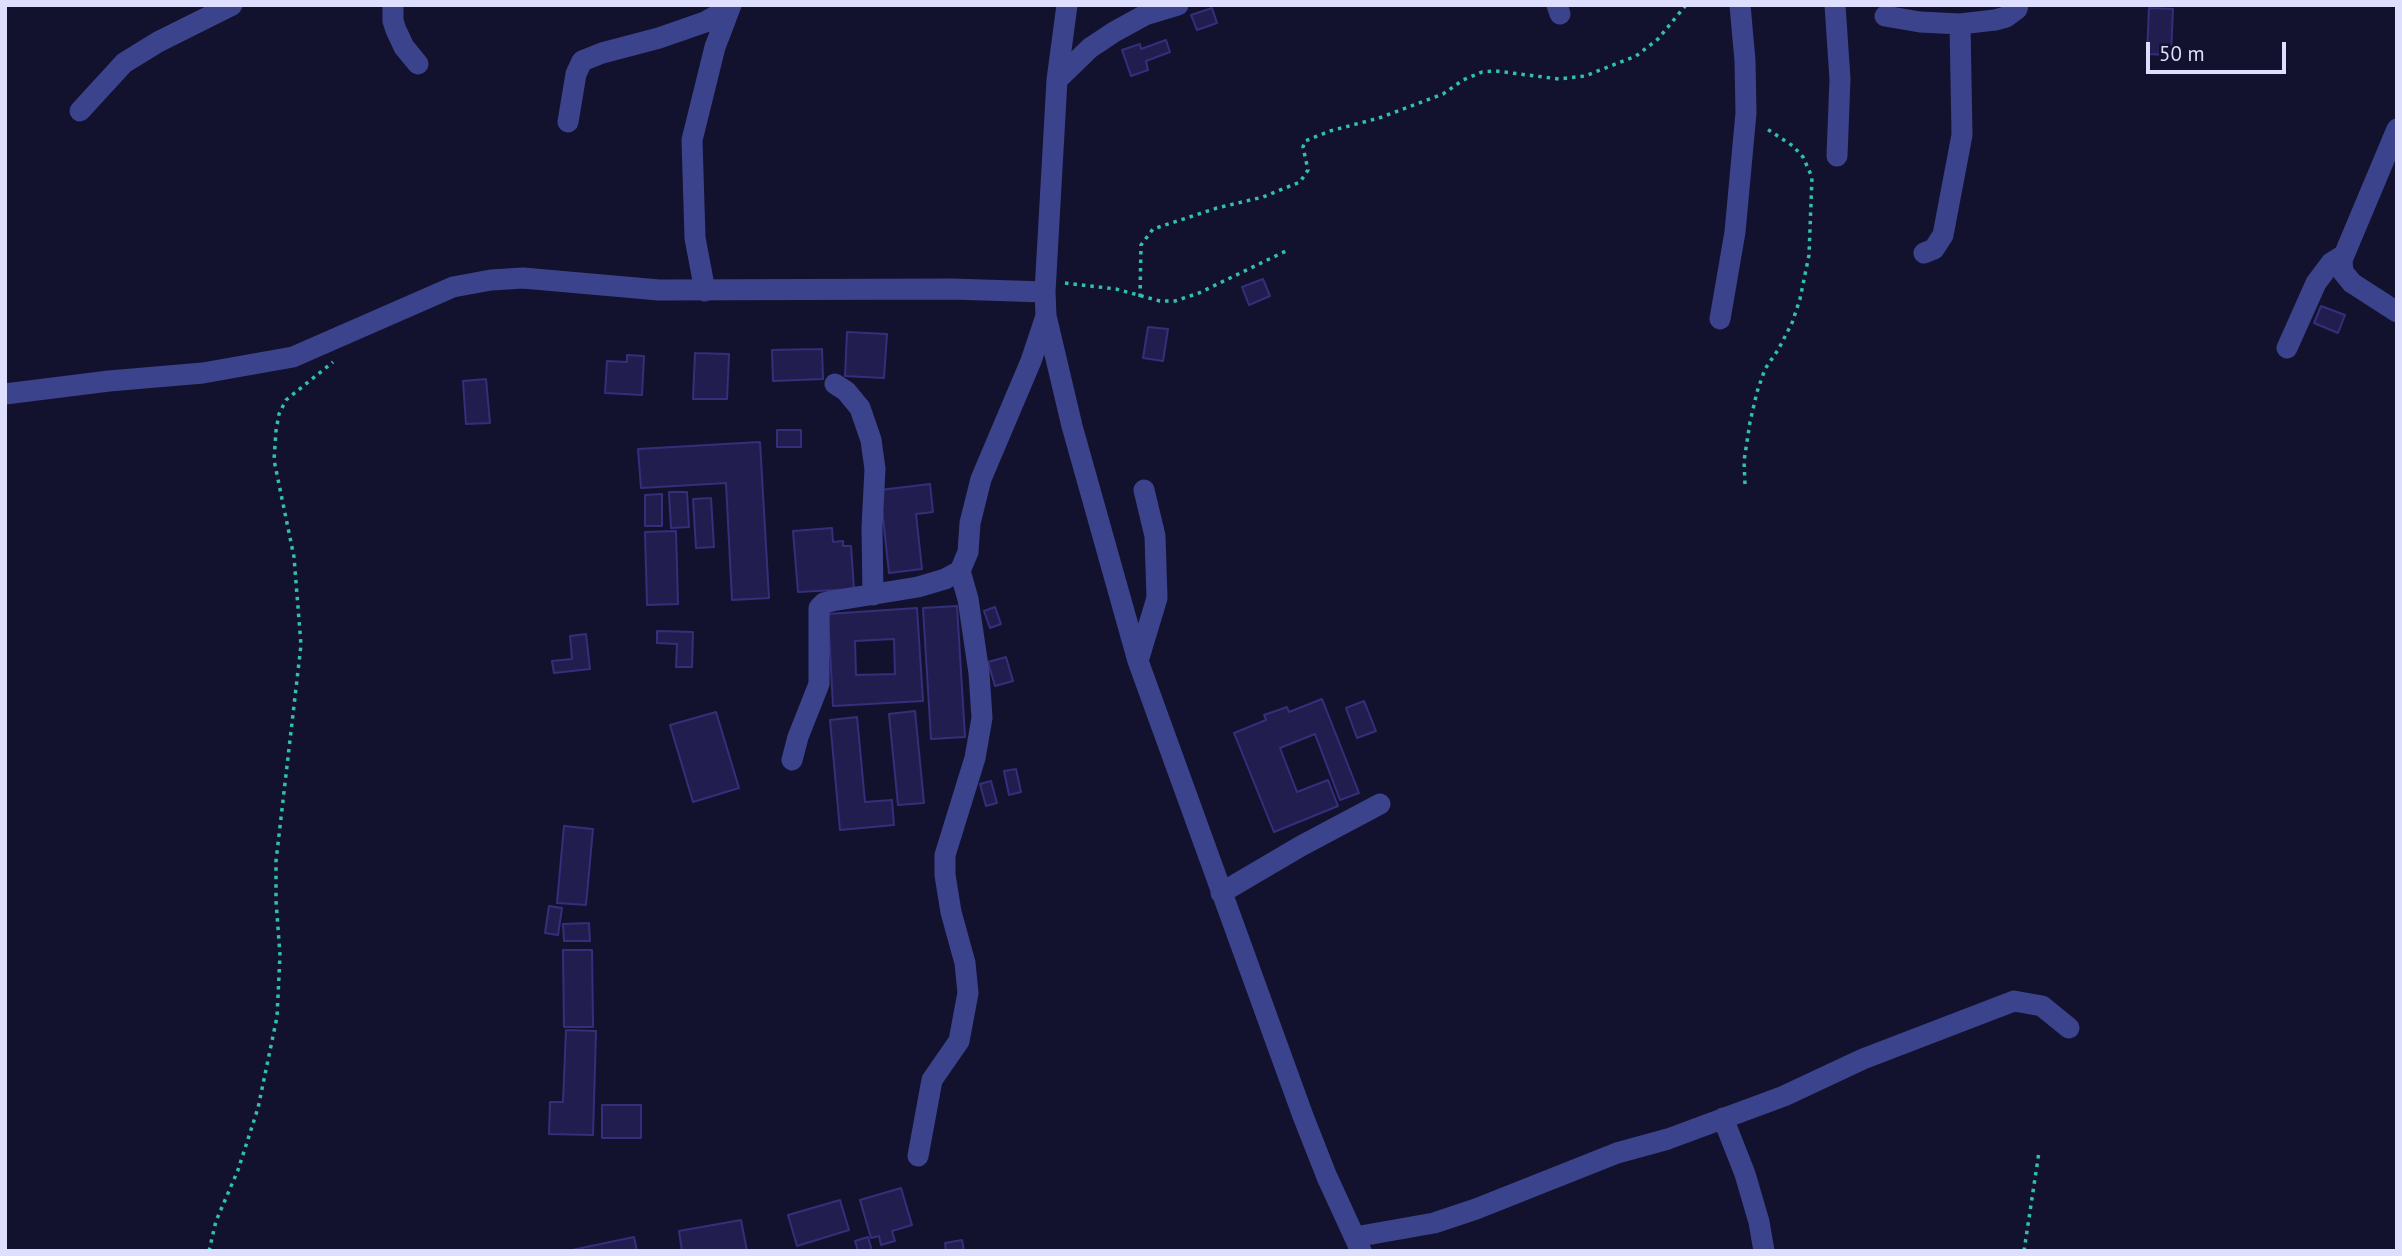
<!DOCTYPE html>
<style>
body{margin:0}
#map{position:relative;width:2402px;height:1256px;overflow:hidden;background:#13122e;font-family:"PT Sans",sans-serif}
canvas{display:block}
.frame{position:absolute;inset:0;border:7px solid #dedeff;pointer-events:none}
.scale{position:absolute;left:2146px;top:42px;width:140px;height:32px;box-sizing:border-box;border:4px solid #dedeff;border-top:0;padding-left:9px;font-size:21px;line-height:24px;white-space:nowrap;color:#dedeff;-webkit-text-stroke:5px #13122e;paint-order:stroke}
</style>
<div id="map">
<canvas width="2402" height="1256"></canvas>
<div class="frame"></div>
<div class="scale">50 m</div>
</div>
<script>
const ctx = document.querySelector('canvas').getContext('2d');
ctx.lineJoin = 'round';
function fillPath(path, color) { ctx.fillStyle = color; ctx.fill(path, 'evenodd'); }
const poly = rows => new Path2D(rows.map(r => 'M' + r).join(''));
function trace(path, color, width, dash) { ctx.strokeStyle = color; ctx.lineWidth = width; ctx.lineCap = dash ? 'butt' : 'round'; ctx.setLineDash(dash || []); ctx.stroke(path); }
const building = poly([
 [1212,8,1217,23,1197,30,1191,15,1212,8],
 [2149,8,2173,9,2171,55,2147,54,2149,8],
 [1166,40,1170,52,1146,61,1148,70,1131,76,1122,50,1140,44,1141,49,1166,40],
 [1263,279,1270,296,1249,305,1242,287,1263,279],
 [2321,306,2345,315,2338,333,2314,323,2321,306],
 [1148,327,1168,329,1163,361,1143,358,1148,327],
 [847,332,887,334,884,378,845,376,847,332],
 [822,349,823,379,773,381,772,350,822,349],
 [695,353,729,354,727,399,693,399,695,353],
 [627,355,644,356,642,395,605,393,607,361,627,362,627,355],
 [486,379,490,423,466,424,463,381,486,379],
 [777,430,801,430,801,447,777,447,777,430],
 [760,442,769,598,732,600,726,483,641,488,638,449,760,442],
 [930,484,933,512,916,514,922,569,889,573,880,490,930,484],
 [669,492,687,492,689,527,671,528,669,492],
 [662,494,662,526,645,526,645,495,662,494],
 [711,498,714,547,696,548,693,499,711,498],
 [832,528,833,542,843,541,843,546,851,546,854,589,798,592,793,531,832,528],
 [676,531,678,604,647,605,645,532,676,531],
 [957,606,965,737,931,739,923,608,957,606],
 [995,607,1001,624,990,628,984,611,995,607],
 [917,608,923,701,833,706,828,614,917,608],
 [894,639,895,674,856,675,855,641,894,639],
 [657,631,693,632,692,667,676,667,677,644,657,643,657,631],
 [586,634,590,669,554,673,552,661,572,659,570,636,586,634],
 [1006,657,1013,681,995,686,988,662,1006,657],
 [1322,699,1359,793,1340,800,1315,734,1280,748,1297,792,1328,780,1338,806,1274,832,1234,733,1266,720,1264,715,1287,707,1289,712,1322,699],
 [1364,701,1376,731,1357,738,1346,708,1364,701],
 [915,711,924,803,898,805,889,714,915,711],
 [716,712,739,788,693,802,670,725,716,712],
 [857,717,865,802,892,800,894,825,840,830,830,720,857,717],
 [1016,769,1021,792,1009,795,1004,771,1016,769],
 [991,781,997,803,986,806,980,784,991,781],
 [564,826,593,829,586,905,557,903,564,826],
 [549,906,562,908,558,935,545,933,549,906],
 [589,923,590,941,564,941,563,924,589,923],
 [563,950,592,950,593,1027,564,1027,563,950],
 [566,1030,596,1031,593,1135,549,1134,550,1102,563,1102,566,1030],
 [602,1105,641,1105,641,1138,602,1138,602,1105],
 [901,1188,912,1225,892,1231,895,1241,881,1245,879,1236,871,1238,860,1200,901,1188],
 [840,1200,849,1230,797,1246,788,1215,840,1200],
 [741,1220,747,1251,682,1251,679,1231,741,1220],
 [634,1237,637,1251,572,1251,572,1250,634,1237],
 [868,1237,872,1251,858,1251,855,1241,868,1237],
 [962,1240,964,1251,946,1251,945,1243,962,1240]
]);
const path = poly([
 [1065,283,1116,289,1160,301,1175,301,1199,293,1288,250],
 [1140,297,1141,245,1153,229,1217,208,1263,197,1300,182,1308,170,1303,147,1305,141,1330,131,1379,118,1443,94,1463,80,1482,72,1496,71,1559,79,1585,76,1636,56,1658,39,1686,5],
 [1745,484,1744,461,1750,422,1757,392,1765,369,1778,350,1792,323,1800,299,1809,255,1812,177,1803,157,1793,146,1764,127],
 [209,1251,216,1221,238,1170,258,1108,277,1017,280,955,276,901,276,861,301,645,294,557,274,460,276,431,279,414,286,400,333,362],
 [2024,1251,2039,1152]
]);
const minor = poly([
 [393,5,393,21,396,30,404,47,418,64],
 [1067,5,1057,80,1045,292,1046,316,1072,426,1138,661,1303,1116,1327,1177,1361,1251],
 [1557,5,1560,14],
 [1835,5,1840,79,1837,156],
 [1885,16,1920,22,1960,24,1995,20,2006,17,2017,9,2018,5],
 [1057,80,1090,48,1114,32,1145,15,1178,5],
 [80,111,124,63,158,42,232,5],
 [568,122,576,74,582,61,602,53,659,38,705,22,730,8],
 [2397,129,2342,260,2343,272,2352,283,2397,312],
 [1924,253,1934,249,1943,235,1962,135,1960,24],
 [705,291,695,238,692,140,715,47,731,5],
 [1720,319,1735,232,1746,113,1745,61,1740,5],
 [2287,348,2316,283,2331,263,2344,255],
 [835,384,846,391,860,408,871,440,875,469,872,527,873,595],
 [5,394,109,381,203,373,293,357,453,287,491,280,523,278,659,290,952,289,1045,292],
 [1138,661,1157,598,1155,536,1144,490],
 [792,760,798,737,819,684,819,608,824,603,832,601,918,587,945,579,960,571,968,552,970,523,981,479,1031,361,1046,316],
 [1221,893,1301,846,1380,804],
 [1723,1118,1745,1174,1759,1222,1764,1251],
 [918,1156,932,1080,959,1041,968,993,965,963,951,912,945,875,945,855,975,758,982,718,979,673,968,599,960,571],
 [1355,1237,1434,1223,1476,1209,1617,1153,1668,1139,1784,1096,1863,1059,2014,1001,2042,1006,2069,1028]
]);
fillPath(building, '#211d4f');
trace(building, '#352f7b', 2);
trace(path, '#2fc2a8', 3.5, [3.5, 5]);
trace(minor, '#3c438d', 21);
</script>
